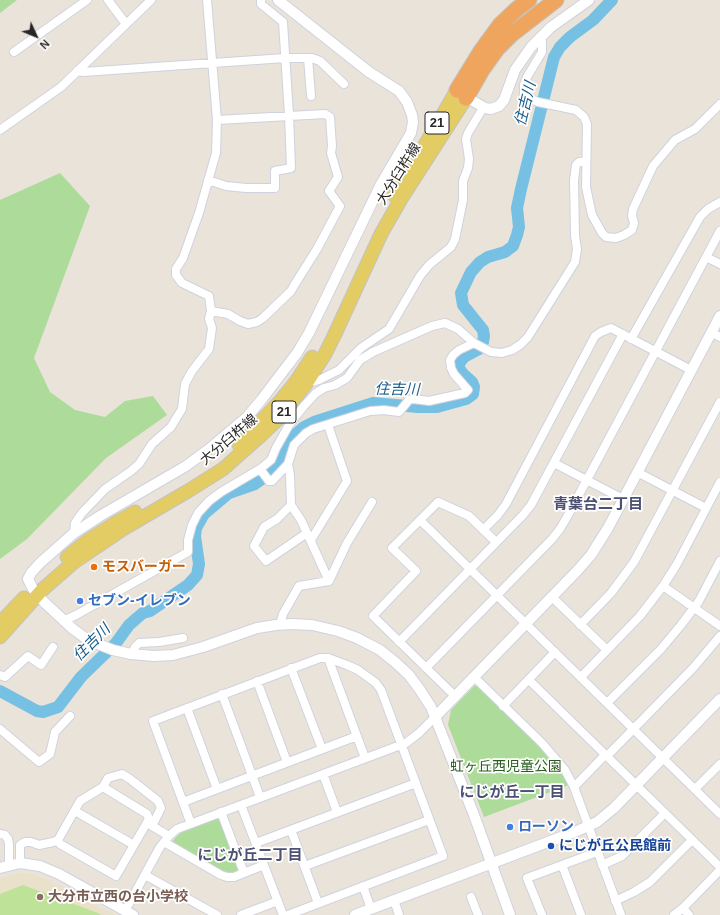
<!DOCTYPE html>
<meta charset="utf-8">
<style>
body{margin:0}
#map{position:relative;width:720px;height:915px;overflow:hidden;background:#e9e3da;font-family:Arial,sans-serif}
canvas{display:block}
.north{position:absolute;left:16px;top:16px;width:40px;height:40px;-webkit-text-stroke:3px #fff;paint-order:stroke;rotate:134deg;font-size:11px;font-weight:700;line-height:16px;text-align:center;color:#272727}
.north::after{content:'';display:block;margin:auto;width:14px;height:18px;background:#272727;clip-path:polygon(50% 0,100% 100%,50% 72%,0 100%)}
</style>
<div id="map">
<canvas width="720" height="915"></canvas>
<div class="north">N</div>
</div>
<script>
const ctx = document.querySelector('canvas').getContext('2d');
ctx.lineJoin = 'round';
function fillPath(path, color) { ctx.fillStyle = color; ctx.fill(path, 'evenodd'); }
const poly = rows => new Path2D(rows.map(r => 'M' + r).join(''));
function trace(path, color, width, dash) { ctx.strokeStyle = color; ctx.lineWidth = width; ctx.lineCap = dash ? 'butt' : 'round'; ctx.setLineDash(dash || []); ctx.stroke(path); }
function label(font, color, halo, rows, align = 'center') {
  ctx.font = font + ' Arial,"Noto Sans JP",sans-serif'; ctx.lineWidth = 3.5; ctx.setLineDash([]); ctx.textBaseline = 'middle'; ctx.strokeStyle = halo; ctx.fillStyle = color; for (const [text, x, y, turn = 0] of rows) {
    ctx.save(); ctx.translate(x, y); ctx.rotate((+turn || 0) * Math.PI / 180); ctx.textAlign = isNaN(turn) ? turn : align; if (halo) ctx.strokeText(text, 0, 0); ctx.fillText(text, 0, 0); ctx.restore();
  }
}
const education = poly([
 [19,873,33,874,41,877,115,915,0,915,0,879,10,875]
]);
const green = poly([
 [0,0,17,0,0,13],
 [60,173,90,206,34,358,50,392,75,410,105,417,125,401,153,396,167,415,106,458,27,539,0,559,0,200],
 [474,686,478,686,552,758,560,768,569,785,484,817,448,725,451,710],
 [221,817,241,871,236,873,225,872,171,843,177,836,185,830]
]);
const pitch = poly([
 [23,885,98,913,101,915,0,915,0,894]
]);
const river = poly([
 [0,691,37,711,43,712,58,707,81,677,116,643,129,625,137,618,143,613,150,611,188,585,197,575,199,564,195,536,196,528,204,514,229,493,255,484,273,471,279,465,288,441,304,427,314,422,373,403,418,407,437,407,466,399,473,394,474,387,472,382,463,374,458,367,460,362,464,357,479,349,483,342,484,336,483,330,463,305,461,293,471,272,480,262,488,257,505,252,513,246,517,235,519,227,517,208,521,189,554,57,560,47,570,37,593,20,612,0]
]);
const minor = poly([
 [108,0,126,24],
 [207,0,217,120,216,153,199,213,183,258,176,269,176,275,182,283,209,296,211,311],
 [540,37,542,42,542,52,527,77,524,85,524,93,529,98,538,102,576,110,584,117,587,124,586,187,592,215,602,233,606,237,616,238,624,235,632,230,634,223,632,216,633,209,653,166,675,140,695,129,720,104],
 [14,52,87,0],
 [308,58,311,96],
 [77,71,83,72,285,58,312,58,320,61,344,84],
 [0,130,61,87,151,0],
 [208,180,226,186,246,188,275,188,275,171,291,168,289,115,283,22,261,4,261,0],
 [706,257,720,264],
 [711,332,720,337],
 [631,339,700,217,708,209,720,202],
 [306,383,319,380,339,370,361,348,389,329,420,276,429,265,451,247,455,239,463,200,463,181,468,168,469,159,466,139,468,133,483,108],
 [554,463,623,499],
 [288,464,290,475,291,505,277,519,264,527,254,546,266,561,307,533],
 [260,469,269,481,272,481,288,464,294,445,306,433,313,429,370,411,384,410,399,412,409,400,413,399,429,401,465,393,468,390,454,374,451,368,450,360,453,355,459,350,474,343],
 [637,472,706,508],
 [291,505,301,520,329,581],
 [420,520,720,814],
 [483,530,498,515,506,504,595,336,601,332,611,328,691,370],
 [74,533,75,523,82,513,105,489,131,471,139,464,152,444,171,427,177,417,182,409,185,384,192,371,209,349,212,328,209,319,211,311,228,314,240,321,248,324,257,322,263,318,291,291,295,284,317,249,340,206,329,191,338,177,331,153,332,146,330,117,325,114,217,120],
 [311,540,347,481,328,425],
 [663,586,720,626],
 [552,597,607,650],
 [63,621,76,615,188,552,188,540,192,525,198,513,209,501,221,492,260,469,271,460,276,448,289,425,303,407,316,393,324,388,335,385,347,378,360,360,373,352,432,326,445,323,458,329,474,343,491,352,502,353,512,350,520,345,528,337,575,262,577,249,575,236,574,180,576,165,579,162,586,161],
 [280,624,283,614,299,586,329,581,347,543,372,502],
 [580,625,611,593,634,562,720,402],
 [399,642,523,515,531,505,623,334],
 [132,654,135,647,139,643,159,642,183,638],
 [328,658,365,758],
 [291,668,322,749],
 [426,668,552,539,560,529,567,517,720,231],
 [0,675,5,677,28,656,41,665,53,647],
 [474,677,542,743,565,770,574,787,621,915],
 [581,677,640,616,663,586,677,564,720,482],
 [529,680,720,867],
 [257,681,287,762],
 [222,694,260,797],
 [455,696,373,616,416,571,392,548,438,502,469,516,496,542],
 [607,703,661,649,681,625,699,601,720,561],
 [503,706,555,652],
 [187,708,217,789],
 [0,729,39,762,50,754,55,732,70,716],
 [607,756,694,667,720,636],
 [323,774,337,812],
 [103,787,108,778,122,774,130,779,158,801,161,808,152,826,169,836],
 [574,787,605,755],
 [695,789,720,764],
 [183,802,357,736],
 [241,805,283,915],
 [75,811,134,845],
 [221,812,244,873],
 [191,824,153,721,320,658,328,658,347,665,358,670,376,683,381,690,443,856,288,915],
 [291,830,318,903],
 [0,834,5,835,8,839,9,844,9,865],
 [164,842,221,875,227,877,234,877,264,865],
 [256,843,416,783],
 [20,863,20,845,25,842,31,842,39,845,53,842,58,840,80,801,103,787,147,814,149,819,116,876,60,844,58,840],
 [562,865,581,915],
 [602,865,622,856,665,813],
 [305,866,429,820],
 [145,875,217,915],
 [363,886,371,909],
 [471,897,478,915],
 [394,900,399,915],
 [615,901,634,892,650,882,692,840],
 [683,908,689,915],
 [125,911,160,847,169,836,177,829,406,743,419,733,435,717],
 [241,915,278,901],
 [542,915,527,878,597,852],
 [674,915,683,908,720,870]
]);
const tertiary = poly([
 [278,0,369,72,399,91,407,102,412,115,413,122,411,133,381,184,309,333,297,353,262,399,247,417,209,449,186,466,100,516,74,533,40,563,31,573,28,579,33,589,44,602,73,629,84,637,98,644,113,650,131,654,154,656,173,655,203,647,257,628,276,625,292,624,312,625,338,631,357,638,380,650,395,662,409,675,420,690,431,707,474,815,510,915],
 [461,94,485,108,491,109,499,106,504,100,515,70,531,47,551,27,589,0],
 [435,717,577,571,591,555,608,528,720,316],
 [0,868,20,863,40,866,59,874,133,915],
 [355,915,577,831,597,822,614,808,720,699]
]);
const primary = poly([
 [394,195,418,157,457,90],
 [239,445,281,400,295,383,312,357],
 [67,557,87,541,117,522,135,512],
 [0,623,24,598],
 [0,637,42,590,74,562,123,529,188,491,223,469,258,438,277,420,306,384,325,354,334,336,381,234,401,199,466,98]
]);
const motorway = poly([
 [457,90,481,51,500,25,518,8,529,0],
 [466,98,482,70,497,49,512,34,556,0]
]);
const markers = [
 [94,567,4,"#e8710a"],
 [80,601,4,"#3f7fe0"],
 [510,827,4,"#3f7fe0"],
 [551,846,4,"#1a4fb4"],
 [40,897,4,"#8d6e63"]
];
const shields = [
 [437,123,24],
 [284,412,24]
];
const shieldNames = [
 ["21",437,123],
 ["21",284,412]
];
const streetNames = [
 ["大分臼杵線",399,174,-58],
 ["大分臼杵線",229,440,-40]
];
const foodNames = [
 ["モスバーガー",102,567]
];
const shopNames = [
 ["セブン-イレブン",88,601],
 ["ローソン",518,827]
];
const parkNames = [
 ["虹ヶ丘西児童公園",506,767]
];
const transitNames = [
 ["にじが丘公民館前",559,846]
];
const educationNames = [
 ["大分市立西の台小学校",48,897]
];
const waterNames = [
 ["住吉川",526,104,-76],
 ["住吉川",397,390,1],
 ["住吉川",92,643,-45]
];
const neighbourhoodNames = [
 ["青葉台二丁目",598,505],
 ["にじが丘一丁目",512,793],
 ["にじが丘二丁目",250,856]
];
fillPath(education, '#e9e1ca');
fillPath(green, '#addb9a');
fillPath(pitch, '#bee297');
trace(river, '#75c0e3', 12);
trace(minor, '#cfd2df', 10);
trace(tertiary, '#cfd2df', 12);
trace(primary, '#c3c3c3', 15);
trace(motorway, '#c3c3c3', 17);
trace(minor, '#fff', 8);
trace(tertiary, '#fff', 10);
trace(primary, '#e3cc64', 13);
trace(motorway, '#f0a55e', 15);
for (const [x, y, r, color] of markers) { const dot = new Path2D(); dot.arc(x, y, r, 0, 2 * Math.PI); ctx.fillStyle = color; ctx.fill(dot); trace(dot, '#fff', 1.5); }
for (const [x, y, w] of shields) { const box = new Path2D(); box.roundRect(x - w / 2, y - 11, w, 22, 3); ctx.fillStyle = '#fff'; ctx.fill(box); trace(box, '#272727', 1); }
label('bold 13px', '#272727', null, shieldNames);
label('14px', '#272727', '#fff', streetNames);
label('bold 14px', '#c56008', '#fff', foodNames, 'left');
label('bold 14px', '#366cbe', '#fff', shopNames, 'left');
label('14px', '#285d1f', '#fff', parkNames);
label('bold 14px', '#164399', '#fff', transitNames, 'left');
label('bold 14px', '#785e54', '#fff', educationNames, 'left');
label('italic 15px', '#185d8b', '#fff', waterNames);
label('bold 15px', '#4c5173', '#fff', neighbourhoodNames);
</script>
